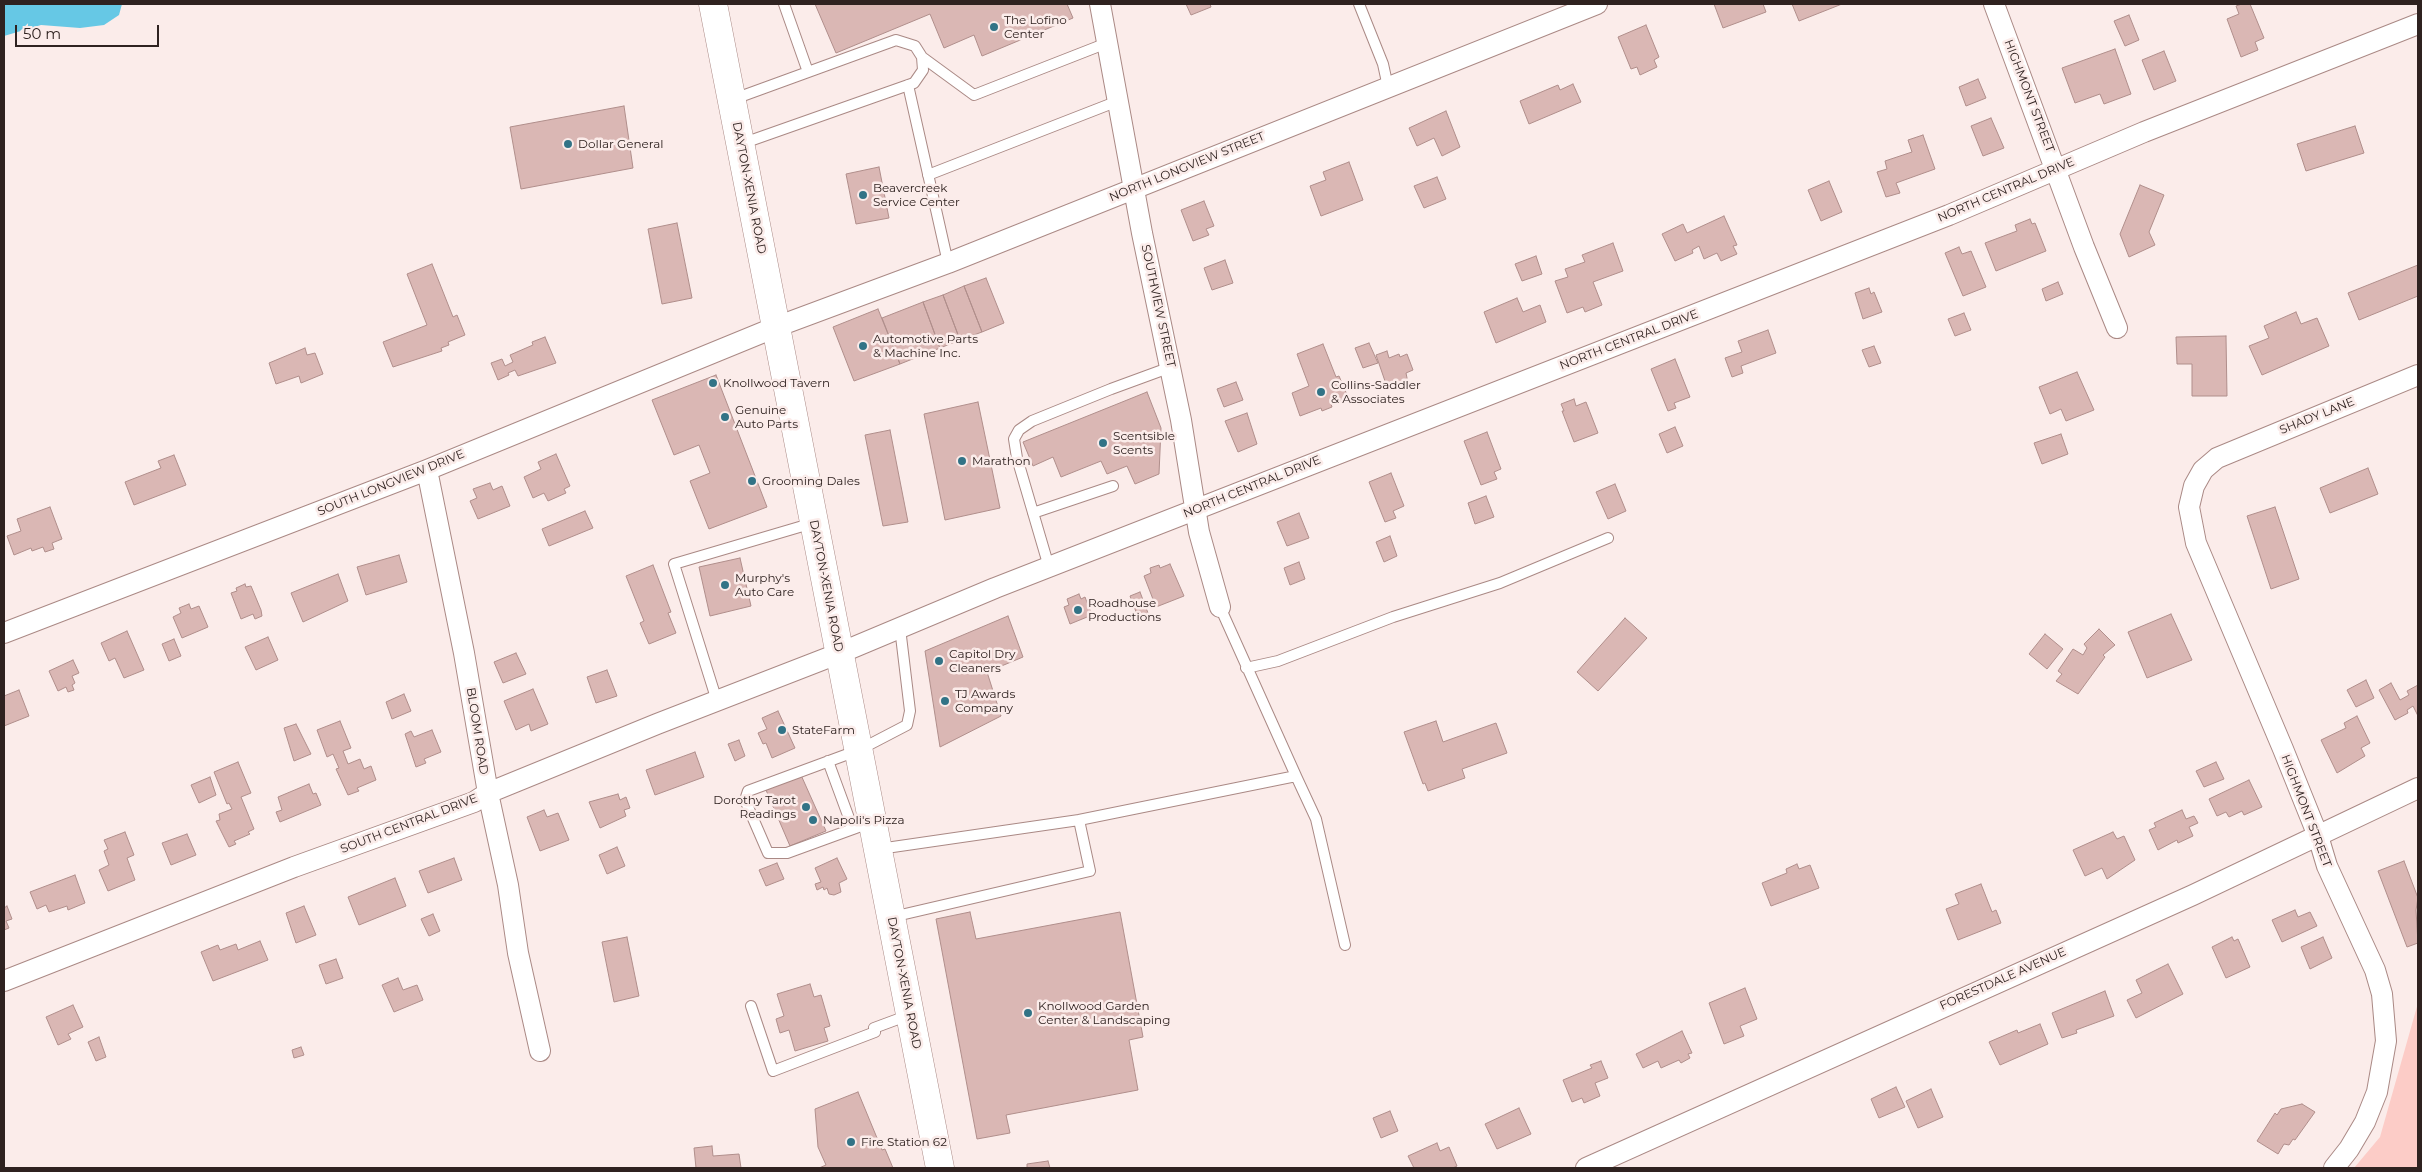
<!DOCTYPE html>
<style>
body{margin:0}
#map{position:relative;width:2422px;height:1172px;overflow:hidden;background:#fbecea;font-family:Montserrat,sans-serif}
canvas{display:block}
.frame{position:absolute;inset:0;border:5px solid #2f2220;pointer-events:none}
.scale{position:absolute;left:15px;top:25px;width:144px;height:22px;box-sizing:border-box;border:2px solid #2f2220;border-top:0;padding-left:6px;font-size:15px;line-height:18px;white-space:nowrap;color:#2f2220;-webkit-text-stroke:4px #fbecea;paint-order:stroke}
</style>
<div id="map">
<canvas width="2422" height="1172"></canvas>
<div class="frame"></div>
<div class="scale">50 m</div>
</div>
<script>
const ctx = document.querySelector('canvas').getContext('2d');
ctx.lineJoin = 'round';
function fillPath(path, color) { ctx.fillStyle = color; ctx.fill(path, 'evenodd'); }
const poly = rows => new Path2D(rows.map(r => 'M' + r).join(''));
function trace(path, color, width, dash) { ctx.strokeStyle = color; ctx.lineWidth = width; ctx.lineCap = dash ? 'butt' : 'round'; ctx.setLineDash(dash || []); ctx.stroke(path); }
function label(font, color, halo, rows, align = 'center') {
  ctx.font = font + ' Montserrat,sans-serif'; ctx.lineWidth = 5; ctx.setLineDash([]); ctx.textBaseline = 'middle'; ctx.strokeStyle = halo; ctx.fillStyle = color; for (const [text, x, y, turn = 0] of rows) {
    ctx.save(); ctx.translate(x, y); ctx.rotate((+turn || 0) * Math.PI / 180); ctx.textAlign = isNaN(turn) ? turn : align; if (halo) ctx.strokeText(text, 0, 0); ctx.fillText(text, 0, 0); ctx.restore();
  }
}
const green = poly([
 [2418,1003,2418,1168,2354,1168,2380,1137]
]);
const water = poly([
 [4,4,122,4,119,15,104,25,80,28,41,25,4,36]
]);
const building = poly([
 [815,4,1067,4,1073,18,982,56,974,35,944,48,930,14,836,53,815,4],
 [1186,4,1210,4,1211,7,1191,15,1186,4],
 [1714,4,1763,4,1766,12,1723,28,1714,4],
 [1792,4,1842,4,1799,21,1792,4],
 [2242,4,2250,4,2264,38,2255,42,2258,50,2241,57,2227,19,2239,14,2236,6,2242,4],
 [2129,15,2139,40,2125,46,2114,21,2129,15],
 [1646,25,1659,57,1654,60,1657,67,1640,75,1637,67,1631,69,1618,37,1646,25],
 [2115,49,2131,94,2104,104,2100,94,2075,103,2062,68,2115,49],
 [2164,51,2176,81,2154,90,2142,60,2164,51],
 [1978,79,1986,98,1966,106,1959,87,1978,79],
 [1573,84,1581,102,1529,124,1520,101,1558,85,1560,90,1573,84],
 [624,106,633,168,521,189,510,127,624,106],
 [1446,111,1460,147,1442,156,1434,138,1417,146,1409,128,1446,111],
 [1991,118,2004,148,1983,156,1971,126,1991,118],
 [2355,126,2364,153,2306,171,2297,144,2355,126],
 [1923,135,1935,169,1896,183,1900,193,1886,197,1877,172,1887,169,1885,161,1912,152,1908,140,1923,135],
 [1349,162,1363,200,1321,216,1310,186,1326,180,1323,172,1349,162],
 [879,167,889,218,856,224,846,174,879,167],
 [1437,177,1446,199,1424,208,1414,186,1437,177],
 [1829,181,1842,212,1821,221,1808,190,1829,181],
 [2140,185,2164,195,2149,232,2155,245,2129,257,2120,234,2140,185],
 [1204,201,1214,226,1206,229,1209,235,1193,241,1181,210,1204,201],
 [1724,216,1737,245,1733,246,1737,254,1721,261,1717,253,1704,259,1699,246,1692,250,1693,253,1675,261,1662,234,1683,224,1687,233,1724,216],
 [2030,219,2032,224,2035,223,2046,251,1996,271,1985,243,2017,231,2015,225,2030,219],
 [677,223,692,298,662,304,648,229,677,223],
 [1613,243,1623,271,1593,282,1602,305,1585,312,1583,307,1567,313,1555,281,1568,277,1565,269,1585,262,1582,255,1613,243],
 [1959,247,1962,254,1971,251,1986,287,1963,296,1945,253,1959,247],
 [1536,256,1542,274,1522,281,1515,264,1536,256],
 [1225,260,1233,283,1212,290,1204,268,1225,260],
 [432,264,453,317,457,315,465,335,448,342,449,345,441,348,442,351,393,367,383,342,427,325,407,274,432,264],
 [2418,265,2418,296,2359,320,2348,293,2418,265],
 [986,278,1004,323,982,332,964,286,986,278],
 [2058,282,2063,294,2046,301,2042,289,2058,282],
 [964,286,982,332,960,340,943,295,964,286],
 [1869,288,1871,294,1874,292,1882,312,1863,319,1855,293,1869,288],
 [943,295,960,340,940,348,923,302,943,295],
 [1517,298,1523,312,1540,305,1546,322,1496,343,1484,312,1517,298],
 [923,302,940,348,900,364,882,318,923,302],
 [878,309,900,364,854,381,833,327,878,309],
 [2296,312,2301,324,2317,318,2329,346,2262,375,2249,346,2269,338,2264,326,2296,312],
 [1964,313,1971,330,1955,336,1948,319,1964,313],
 [1768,330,1776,353,1741,366,1743,373,1732,377,1725,358,1742,352,1738,341,1768,330],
 [2226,336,2227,396,2192,396,2192,364,2177,364,2176,337,2226,336],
 [545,337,556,363,518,376,515,370,508,373,509,375,498,380,491,363,502,359,505,366,513,362,510,355,533,345,532,342,545,337],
 [1369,343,1378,363,1363,368,1355,348,1369,343],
 [1323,344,1336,377,1339,376,1348,397,1331,404,1332,407,1322,411,1321,408,1300,416,1292,393,1309,386,1297,354,1323,344],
 [1874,346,1881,363,1869,367,1862,350,1874,346],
 [305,348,307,355,315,353,323,374,301,383,299,376,276,384,269,363,305,348],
 [1387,351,1389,358,1399,354,1400,357,1407,354,1413,370,1406,373,1408,383,1391,389,1389,383,1386,384,1376,355,1387,351],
 [1675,359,1690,397,1674,403,1676,408,1668,411,1651,369,1675,359],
 [2077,372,2094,410,2066,421,2061,409,2050,414,2039,387,2077,372],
 [716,375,767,507,709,529,690,481,710,473,699,445,674,455,652,400,716,375],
 [1236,382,1243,400,1224,407,1217,389,1236,382],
 [1147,392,1161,428,1159,474,1135,484,1127,466,1107,474,1101,461,1061,477,1053,457,1033,466,1023,442,1147,392],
 [1574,399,1576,406,1586,402,1598,433,1574,442,1562,411,1564,411,1561,404,1574,399],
 [978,402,1000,508,945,520,924,414,978,402],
 [1247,413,1257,444,1238,452,1225,421,1247,413],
 [1675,427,1683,446,1667,453,1659,434,1675,427],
 [890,430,908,522,883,526,865,435,890,430],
 [1487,432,1501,469,1494,472,1497,479,1481,485,1464,441,1487,432],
 [2061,434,2068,454,2042,464,2034,443,2061,434],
 [556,454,570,486,564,489,566,493,548,501,544,493,533,498,524,477,541,469,538,462,556,454],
 [174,455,186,485,134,505,125,482,161,468,158,461,174,455],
 [2368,468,2378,494,2330,513,2320,488,2368,468],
 [1391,473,1404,506,1393,511,1396,518,1385,522,1369,482,1391,473],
 [490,483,493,490,502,486,510,506,478,519,470,501,477,498,473,489,490,483],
 [1615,484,1626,511,1608,519,1596,492,1615,484],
 [1486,496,1494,517,1475,524,1468,503,1486,496],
 [50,507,62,539,52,543,54,549,45,552,43,547,32,551,31,548,14,555,7,536,21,531,17,519,50,507],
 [2275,507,2299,579,2271,589,2247,516,2275,507],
 [585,511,593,528,549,546,542,529,585,511],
 [1299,513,1309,538,1287,546,1277,522,1299,513],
 [1390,536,1397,556,1384,562,1376,542,1390,536],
 [399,555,407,582,366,595,357,567,399,555],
 [740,558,751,606,710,616,699,567,740,558],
 [1299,562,1305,579,1290,585,1284,568,1299,562],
 [1170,564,1184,596,1156,607,1144,576,1151,573,1150,568,1159,565,1160,568,1170,564],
 [653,565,671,612,668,613,676,633,649,644,640,623,644,621,626,576,653,565],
 [338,574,348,601,303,622,291,593,338,574],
 [245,584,246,587,251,586,261,610,262,616,255,619,253,614,241,619,231,593,237,591,236,588,245,584],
 [1140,592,1148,613,1138,617,1130,596,1140,592],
 [1079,594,1081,599,1085,597,1092,615,1070,624,1064,607,1069,605,1067,599,1079,594],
 [189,604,191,609,199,606,208,627,182,638,173,617,181,613,179,608,189,604],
 [2171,614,2192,660,2147,678,2128,632,2171,614],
 [1008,616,1023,657,987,672,1001,716,940,747,925,651,1008,616],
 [1625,618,1647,638,1598,691,1577,672,1625,618],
 [2099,629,2115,645,2103,655,2105,657,2078,694,2056,681,2062,674,2058,671,2073,649,2083,655,2087,648,2084,644,2099,629],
 [127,631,144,670,124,678,115,658,109,661,101,643,127,631],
 [2045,634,2063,649,2047,669,2029,654,2045,634],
 [268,637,278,660,256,670,245,647,268,637],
 [174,639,181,656,169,661,162,644,174,639],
 [516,653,526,674,503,683,494,662,516,653],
 [73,660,79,673,72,676,75,683,72,685,74,690,68,692,66,687,58,691,49,671,73,660],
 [607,670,617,696,596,703,587,677,607,670],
 [2366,680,2374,698,2356,707,2347,690,2366,680],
 [2391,683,2400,700,2409,695,2407,691,2418,685,2418,716,2413,706,2407,710,2408,713,2395,720,2379,690,2391,683],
 [533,689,548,724,531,731,529,724,516,730,504,701,533,689],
 [19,690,29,716,4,726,4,696,19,690],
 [404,694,411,711,392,719,386,702,404,694],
 [778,711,795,748,772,758,766,743,763,744,758,733,767,729,762,718,778,711],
 [2357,716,2370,743,2361,748,2365,756,2337,773,2321,740,2346,728,2344,723,2357,716],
 [340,721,351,748,343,751,348,764,360,759,364,769,371,766,376,780,357,788,359,791,348,795,336,769,339,768,333,754,327,757,317,730,340,721],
 [1436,721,1443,742,1496,723,1507,753,1462,769,1465,778,1428,791,1425,783,1423,784,1404,732,1436,721],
 [296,724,311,754,294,761,284,728,296,724],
 [432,730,441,752,424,759,426,763,416,767,405,734,411,731,414,737,432,730],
 [739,740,745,756,735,761,728,744,739,740],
 [695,752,704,777,655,795,646,770,695,752],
 [238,762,251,793,241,797,254,829,248,832,250,834,234,841,236,844,229,847,216,821,220,820,219,814,232,809,229,803,227,804,214,772,238,762],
 [2216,762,2224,779,2204,787,2196,771,2216,762],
 [801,775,826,831,790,846,766,790,801,775],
 [210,777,216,795,199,803,191,785,210,777],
 [2249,780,2262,807,2244,815,2242,811,2229,817,2226,812,2217,816,2209,799,2249,780],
 [309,784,313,794,316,793,321,805,280,822,276,812,282,810,278,797,309,784],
 [618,794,620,800,626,797,630,808,624,810,626,816,600,828,589,802,618,794],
 [544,810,547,817,558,813,569,840,540,851,527,817,544,810],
 [2182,810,2186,819,2194,816,2198,823,2189,827,2193,836,2178,843,2177,840,2158,850,2149,830,2156,827,2154,823,2182,810],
 [125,832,134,855,127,858,135,880,108,891,99,870,109,865,104,851,108,849,104,840,125,832],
 [2113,832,2117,839,2124,836,2135,860,2107,879,2102,868,2085,876,2073,850,2113,832],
 [187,834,196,855,171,865,162,843,187,834],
 [617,847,625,866,607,874,599,855,617,847],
 [454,858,462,880,428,893,419,871,454,858],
 [837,858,847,879,839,883,841,892,834,895,829,894,827,888,824,890,823,887,817,890,815,884,821,882,815,868,837,858],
 [2404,861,2418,898,2416,910,2418,943,2407,947,2378,871,2404,861],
 [777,863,784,879,766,886,759,870,777,863],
 [1797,864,1799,869,1810,865,1819,888,1771,906,1762,883,1787,873,1786,869,1797,864],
 [75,875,85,903,68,910,67,906,49,912,46,905,37,909,30,892,75,875],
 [395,878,406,906,359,925,348,897,395,878],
 [1981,884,1992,912,1996,910,2001,923,1958,940,1946,909,1959,904,1955,894,1981,884],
 [7,906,12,919,6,921,9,928,4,930,4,908,7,906],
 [304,906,316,935,296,943,286,913,304,906],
 [2295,910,2298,917,2310,912,2317,926,2282,942,2272,920,2295,910],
 [970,912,976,939,1120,912,1143,1037,1129,1040,1138,1090,1006,1115,1010,1133,977,1139,936,919,970,912],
 [433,914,440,931,429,936,421,919,433,914],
 [627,937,639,996,614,1002,602,942,627,937],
 [2232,937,2234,941,2238,939,2250,967,2226,978,2212,947,2232,937],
 [2323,937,2332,958,2310,969,2301,947,2323,937],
 [260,941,268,960,213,981,201,952,218,945,220,950,236,944,238,950,260,941],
 [336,959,343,978,326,984,319,965,336,959],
 [2168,964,2183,994,2136,1018,2127,1000,2142,993,2136,980,2168,964],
 [398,978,403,990,417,985,423,1000,394,1012,382,985,398,978],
 [810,984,814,997,821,995,830,1026,824,1028,828,1041,795,1051,789,1030,780,1033,776,1019,784,1016,777,994,810,984],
 [1745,988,1757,1019,1740,1026,1744,1036,1724,1044,1709,1003,1745,988],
 [2105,991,2114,1016,2076,1030,2077,1033,2062,1038,2052,1013,2105,991],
 [73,1005,83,1027,68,1034,71,1039,58,1045,46,1017,73,1005],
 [2040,1024,2048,1044,2000,1065,1989,1042,2017,1030,2018,1033,2040,1024],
 [1682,1031,1692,1053,1688,1054,1690,1058,1681,1063,1679,1060,1661,1068,1658,1061,1643,1068,1636,1054,1682,1031],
 [99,1037,106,1057,96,1061,88,1042,99,1037],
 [301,1047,304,1055,294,1058,292,1050,301,1047],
 [1601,1061,1608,1078,1595,1083,1600,1096,1584,1103,1582,1098,1572,1102,1563,1080,1592,1068,1590,1065,1601,1061],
 [1896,1087,1905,1107,1879,1118,1871,1099,1896,1087],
 [1931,1089,1943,1117,1918,1128,1906,1101,1931,1089],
 [858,1092,882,1150,885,1149,893,1168,819,1168,826,1165,818,1147,815,1109,858,1092],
 [2302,1104,2315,1112,2295,1140,2293,1139,2289,1145,2284,1144,2278,1154,2257,1141,2275,1113,2277,1115,2281,1109,2302,1104],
 [1519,1108,1531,1134,1497,1149,1485,1124,1519,1108],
 [1390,1111,1398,1131,1381,1138,1373,1118,1390,1111],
 [1437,1143,1440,1151,1449,1147,1457,1166,1453,1168,1414,1168,1408,1156,1437,1143],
 [712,1146,713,1156,739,1154,741,1168,696,1168,694,1148,712,1146],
 [1048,1161,1050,1168,1027,1168,1027,1164,1048,1161]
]);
const service = poly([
 [784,4,808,72],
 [1359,4,1383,64,1388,87],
 [922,57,974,95,1107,43],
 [908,85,948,263],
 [734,99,896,40,915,46,922,57,923,70,914,83,741,144],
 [928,175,1118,101],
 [1033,513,1113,486],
 [1049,567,1017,458,1014,439,1019,430,1032,421,1111,389,1171,367],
 [1246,668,1278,661,1393,617,1500,583,1608,538],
 [717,701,674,564,813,523],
 [828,761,853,829],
 [1296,776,1316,819,1345,945],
 [1079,820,1296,776,1220,607],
 [872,822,787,853,768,853,745,800,748,791,859,750,907,725,910,711,900,628],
 [879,849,1079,820,1090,871,892,917],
 [751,1006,773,1071,875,1032,874,1028,909,1015]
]);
const minor = poly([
 [1100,4,1142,233,1181,420,1199,532,1220,607],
 [1994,4,2084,247,2117,328],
 [427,470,464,653,488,793,508,885,518,953,540,1051],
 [4,633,427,470,776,327,948,263,1597,4],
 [4,981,294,867,474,802,488,793,657,724,840,653,995,588,1949,215,2144,132,2418,24],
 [1586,1168,2193,895,2418,788],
 [2334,1168,2349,1149,2365,1122,2377,1092,2386,1041,2382,994,2375,970,2327,866,2318,836,2283,749,2196,543,2189,507,2194,486,2203,470,2217,458,2418,375]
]);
const secondary = poly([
 [713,4,940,1168]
]);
const markers = [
 [994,27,5,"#327386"],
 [568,144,5,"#327386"],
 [863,195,5,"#327386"],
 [863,346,5,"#327386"],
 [713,383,5,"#327386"],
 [1321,392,5,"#327386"],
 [725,417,5,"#327386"],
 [1103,443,5,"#327386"],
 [962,461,5,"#327386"],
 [752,481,5,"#327386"],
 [725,585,5,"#327386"],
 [1078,610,5,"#327386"],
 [939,661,5,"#327386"],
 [945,701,5,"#327386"],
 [782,730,5,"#327386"],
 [806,807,5,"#327386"],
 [813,820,5,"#327386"],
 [1028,1013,5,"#327386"],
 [851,1142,5,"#327386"]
];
const poiNames = [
 ["The Lofino",1004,20],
 ["Center",1004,34],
 ["Dollar General",578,144],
 ["Beavercreek",873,188],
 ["Service Center",873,202],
 ["Automotive Parts",873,339],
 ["& Machine Inc.",873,353],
 ["Knollwood Tavern",723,383],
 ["Collins-Saddler",1331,385],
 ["& Associates",1331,399],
 ["Genuine",735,410],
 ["Auto Parts",735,424],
 ["Scentsible",1113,436],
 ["Scents",1113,450],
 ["Marathon",972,461],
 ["Grooming Dales",762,481],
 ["Murphy's",735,578],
 ["Auto Care",735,592],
 ["Roadhouse",1088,603],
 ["Productions",1088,617],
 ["Capitol Dry",949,654],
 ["Cleaners",949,668],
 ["TJ Awards",955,694],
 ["Company",955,708],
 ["StateFarm",792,730],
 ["Dorothy Tarot",796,800,"right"],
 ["Readings",796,814,"right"],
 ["Napoli's Pizza",823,820],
 ["Knollwood Garden",1038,1006],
 ["Center & Landscaping",1038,1020],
 ["Fire Station 62",861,1142]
];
const streetNames = [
 ["HIGHMONT STREET",2029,96,69],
 ["NORTH LONGVIEW STREET",1187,167,-22],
 ["DAYTON-XENIA ROAD",749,188,79],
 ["NORTH CENTRAL DRIVE",2006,190,-23],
 ["SOUTHVIEW STREET",1158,306,78],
 ["NORTH CENTRAL DRIVE",1629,340,-21],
 ["SHADY LANE",2317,416,-22],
 ["SOUTH LONGVIEW DRIVE",391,483,-22],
 ["NORTH CENTRAL DRIVE",1252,487,-22],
 ["DAYTON-XENIA ROAD",826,586,79],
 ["BLOOM ROAD",477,731,81],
 ["HIGHMONT STREET",2306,811,69],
 ["SOUTH CENTRAL DRIVE",409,824,-21],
 ["FORESTDALE AVENUE",2003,979,-24],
 ["DAYTON-XENIA ROAD",904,983,79]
];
fillPath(green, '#fcccc7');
fillPath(water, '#66c8e5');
fillPath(building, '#dab7b4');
trace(building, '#b08e8b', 1);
trace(service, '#aa8985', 12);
trace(minor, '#aa8985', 22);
trace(secondary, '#aa8985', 29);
trace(service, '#fff', 10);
trace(minor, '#fff', 20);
trace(secondary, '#fff', 28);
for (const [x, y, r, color] of markers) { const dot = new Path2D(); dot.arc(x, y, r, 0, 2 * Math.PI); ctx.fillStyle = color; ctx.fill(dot); trace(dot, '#fbecea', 2); }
label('12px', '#2f2220', '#fbecea', poiNames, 'left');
label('12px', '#2f2220', '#fbecea', streetNames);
</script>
